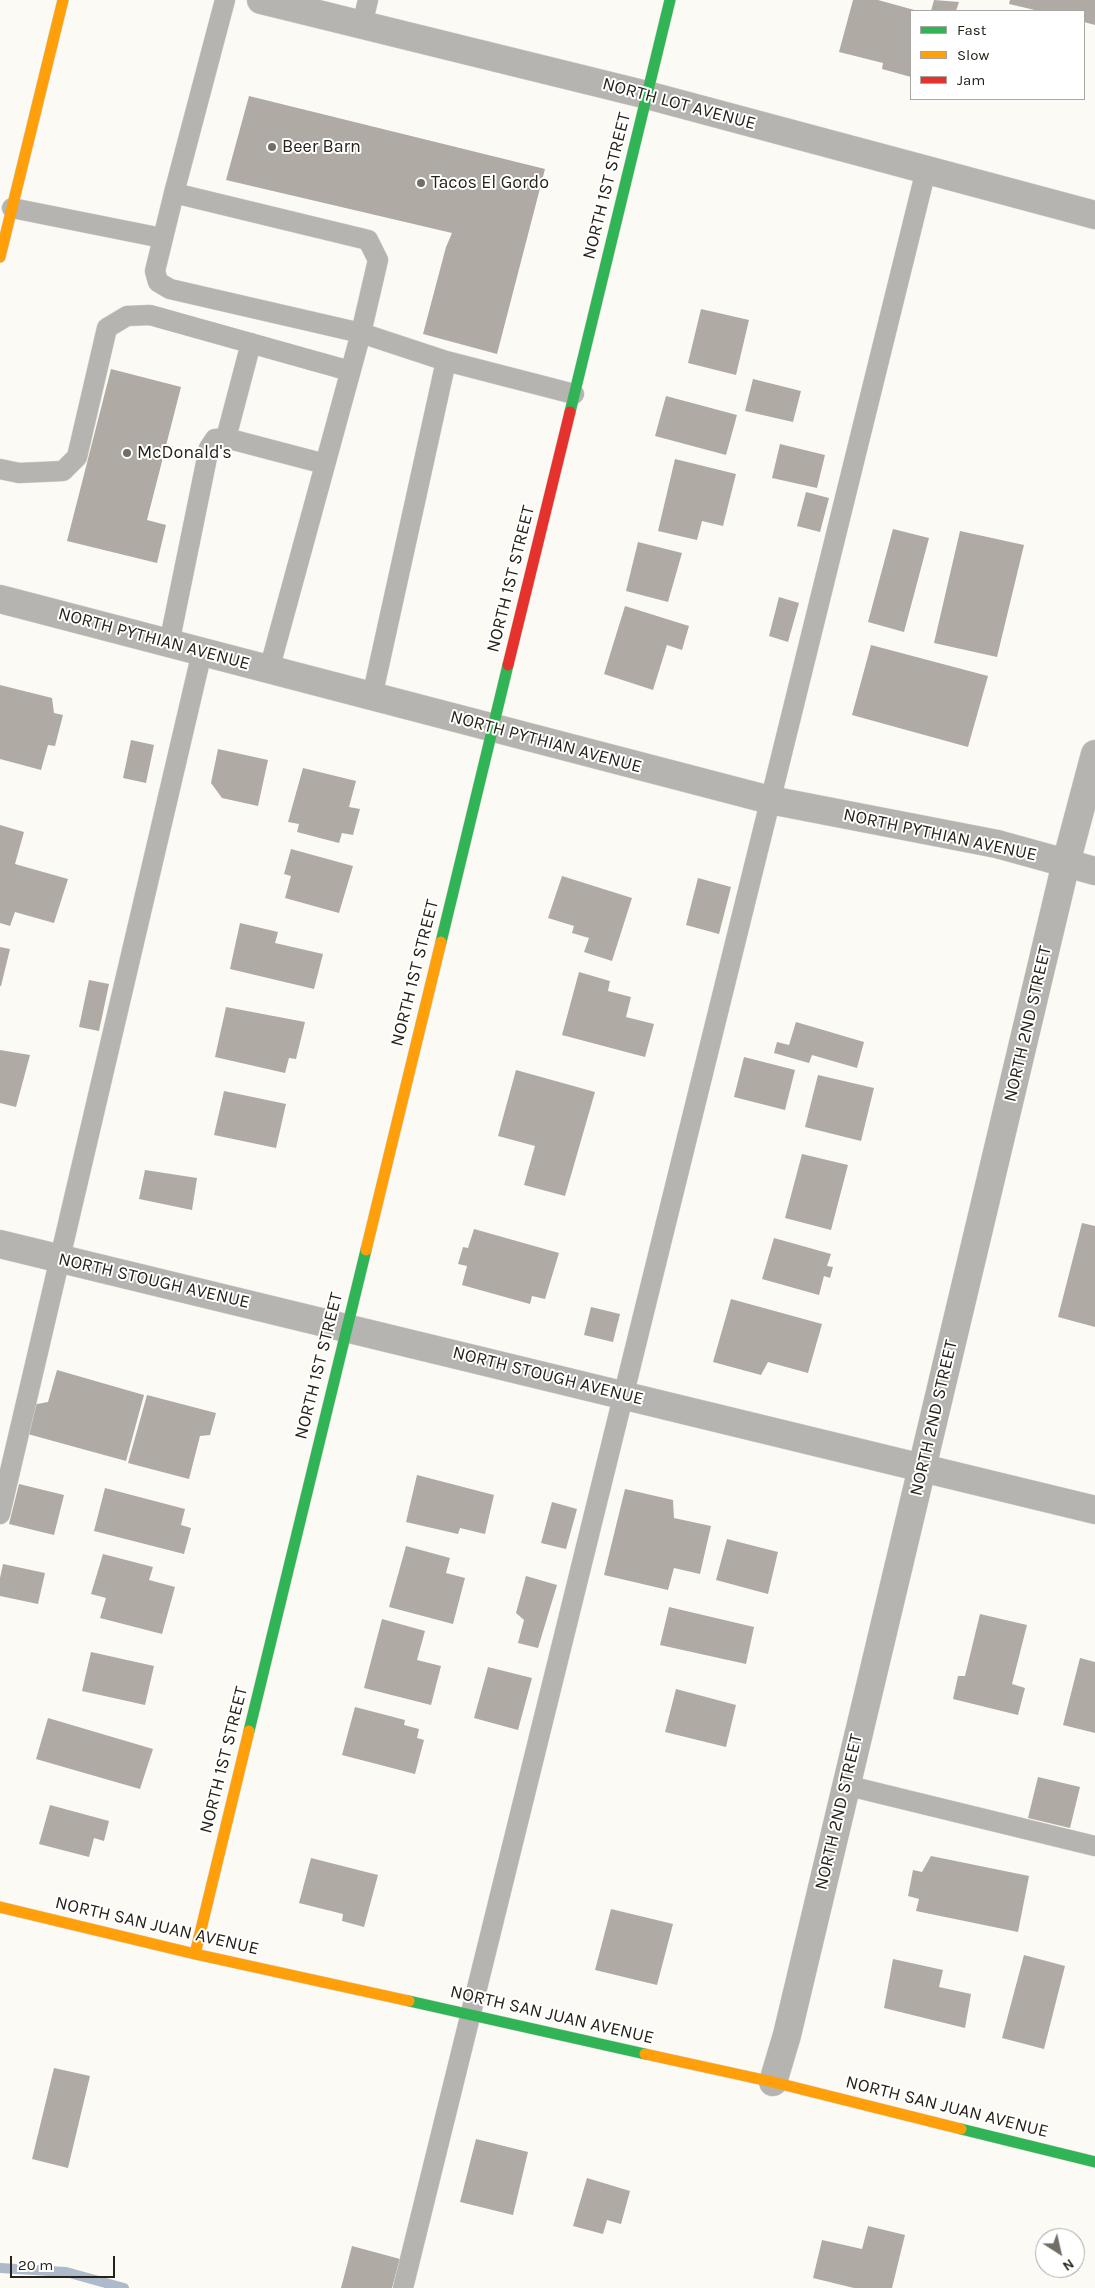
<!DOCTYPE html>
<style>
body{margin:0}
#map{position:relative;width:1095px;height:2288px;overflow:hidden;background:#fcfaf4;font-family:Karla,sans-serif}
canvas{display:block}
.legend{position:absolute;left:910px;top:10px;width:175px;height:90px;box-sizing:border-box;background:#fff;border:1px solid #a8a7a3;margin:0;padding:6px 9px;list-style:none;font-size:15px;color:#262219}
.legend li{display:flex;align-items:center;gap:10px;height:25px}
.legend b{width:25px;border:1px solid #a8a7a3}
.north{position:absolute;left:1035px;top:2228px;width:50px;height:50px;box-sizing:border-box;background:#fff;border:1px solid #a8a7a3;border-radius:50%;rotate:145deg;font-size:14px;font-weight:700;line-height:20px;text-align:center;color:#262219}
.north::after{content:'';display:block;margin:auto;width:18px;height:22px;background:#716e66;clip-path:polygon(50% 0,100% 100%,50% 72%,0 100%)}
.scale{position:absolute;left:10px;top:2256px;width:105px;height:22px;box-sizing:border-box;border:2px solid #262219;border-top:0;padding-left:6px;font-size:15px;line-height:18px;white-space:nowrap;color:#262219;-webkit-text-stroke:4px #fff;paint-order:stroke}
</style>
<div id="map">
<canvas width="1095" height="2288"></canvas>
<ul class="legend">
<li><b style="height:6px;background:#30b455"></b>Fast</li>
<li><b style="height:6px;background:#ff9f0a"></b>Slow</li>
<li><b style="height:6px;background:#e5322d"></b>Jam</li>
</ul>
<div class="north">N</div>
<div class="scale">20 m</div>
</div>
<script>
const ctx = document.querySelector('canvas').getContext('2d');
ctx.lineJoin = 'round';
const poly = rows => new Path2D(rows.map(r => 'M' + r).join(''));
function trace(path, color, width, dash) { ctx.strokeStyle = color; ctx.lineWidth = width; ctx.lineCap = dash ? 'butt' : 'round'; ctx.setLineDash(dash || []); ctx.stroke(path); }
function fillPath(path, color) { ctx.fillStyle = color; ctx.fill(path, 'evenodd'); }
function label(font, color, halo, rows, align = 'center') {
  ctx.font = font + ' Karla,sans-serif'; ctx.lineWidth = 4; ctx.setLineDash([]); ctx.textBaseline = 'middle'; ctx.strokeStyle = halo; ctx.fillStyle = color; for (const [text, x, y, turn = 0] of rows) {
    ctx.save(); ctx.translate(x, y); ctx.rotate((+turn || 0) * Math.PI / 180); ctx.textAlign = isNaN(turn) ? turn : align; if (halo) ctx.strokeText(text, 0, 0); ctx.fillText(text, 0, 0); ctx.restore();
  }
}
const stream = poly([
 [0,2268,66,2272,124,2288]
]);
const building = poly([
 [853,0,878,0,918,11,911,11,911,77,882,69,883,63,839,52],
 [934,0,959,2,956,11,931,11],
 [1010,0,1095,0,1095,25,1084,22,1084,11,1039,11,1009,4],
 [249,96,545,169,497,354,423,334,446,247,452,233,226,180],
 [701,309,749,320,736,375,688,363],
 [111,369,181,387,147,520,166,525,157,563,67,541],
 [753,379,801,391,793,422,745,411],
 [666,396,737,415,726,455,655,436],
 [780,444,825,455,817,488,772,478],
 [675,459,736,474,723,526,702,521,697,540,658,531],
 [806,492,829,498,820,532,797,526],
 [893,529,929,538,904,632,868,622],
 [960,531,1024,545,997,657,934,643],
 [638,542,682,553,668,602,626,591],
 [779,597,799,603,788,642,769,636],
 [625,606,689,626,682,650,667,645,653,690,604,674],
 [871,645,988,676,968,747,852,715],
 [0,685,52,698,54,713,63,715,55,746,48,745,41,770,0,759],
 [131,740,154,745,146,783,123,778],
 [218,749,268,760,258,806,222,798,211,783],
 [303,768,356,781,349,807,360,809,353,835,342,833,339,843,297,832,299,824,288,822],
 [0,825,24,832,15,864,68,879,54,923,15,912,10,926,0,923],
 [291,849,353,866,339,913,285,898,291,876,284,874],
 [562,876,632,898,612,961,584,952,589,938,572,933,574,926,548,918],
 [698,878,731,887,719,934,686,925],
 [240,923,278,932,275,943,323,954,314,989,230,969],
 [0,947,10,949,1,986,0,986],
 [579,972,610,981,608,991,631,997,626,1017,654,1024,645,1057,562,1035],
 [89,980,109,984,99,1031,79,1027],
 [226,1007,305,1022,296,1059,289,1058,285,1073,215,1057],
 [796,1022,864,1042,857,1068,812,1055,809,1063,774,1053,777,1042,789,1045],
 [0,1050,30,1055,16,1107,0,1103],
 [744,1057,795,1070,785,1110,734,1097],
 [516,1070,595,1092,565,1196,524,1185,535,1146,498,1136],
 [818,1075,874,1088,861,1141,805,1127],
 [224,1091,286,1104,276,1148,214,1135],
 [802,1154,848,1165,831,1230,785,1218],
 [145,1170,197,1178,192,1210,139,1199],
 [1082,1223,1095,1226,1095,1327,1058,1317],
 [474,1229,559,1253,545,1299,532,1296,530,1304,462,1285,467,1266,458,1264,463,1247,468,1248],
 [774,1238,831,1254,827,1266,833,1267,830,1278,824,1276,819,1295,762,1279],
 [731,1299,822,1324,808,1373,768,1362,761,1375,713,1362],
 [591,1307,620,1314,613,1342,584,1335],
 [57,1370,144,1395,126,1461,24,1433,32,1405,48,1402],
 [147,1395,216,1413,210,1435,200,1436,189,1479,128,1463],
 [417,1475,494,1495,485,1534,460,1528,458,1534,406,1522],
 [19,1484,64,1495,54,1535,9,1524],
 [105,1488,185,1509,181,1525,191,1528,184,1554,94,1531],
 [625,1489,673,1500,674,1518,711,1526,700,1574,674,1568,668,1590,604,1575],
 [552,1502,577,1509,566,1549,541,1543],
 [727,1539,778,1552,768,1594,716,1580],
 [406,1546,450,1558,446,1573,465,1578,453,1624,389,1607],
 [103,1554,153,1567,149,1580,175,1587,162,1634,100,1618,106,1598,91,1594],
 [3,1564,45,1573,38,1604,0,1596,0,1578],
 [526,1576,557,1585,538,1648,518,1643,524,1620,516,1613],
 [669,1607,754,1627,746,1664,660,1645],
 [980,1614,1027,1625,1012,1684,1025,1688,1018,1715,953,1699,958,1676,965,1676],
 [382,1619,425,1631,417,1660,441,1666,431,1705,364,1688],
 [91,1652,154,1666,145,1705,82,1691],
 [1080,1658,1095,1662,1095,1733,1063,1725],
 [488,1667,532,1678,518,1730,474,1718],
 [676,1689,736,1705,726,1747,665,1732],
 [355,1707,405,1720,404,1725,419,1729,417,1738,424,1740,415,1774,342,1755],
 [48,1718,153,1749,140,1789,36,1759],
 [1038,1777,1080,1787,1070,1828,1028,1818],
 [50,1805,109,1821,104,1841,94,1838,89,1857,39,1844],
 [931,1856,1029,1876,1018,1932,916,1911,919,1899,908,1896,913,1870,922,1872],
 [311,1858,378,1875,364,1927,342,1921,343,1914,299,1903],
 [611,1909,673,1924,657,1985,595,1970],
 [1024,1955,1065,1966,1044,2049,1002,2038],
 [893,1959,943,1970,939,1987,971,1994,965,2028,884,2008],
 [54,2068,90,2076,68,2168,32,2159],
 [476,2139,528,2152,513,2215,460,2202],
 [587,2178,630,2191,621,2224,607,2220,603,2234,573,2226],
 [868,2226,905,2235,892,2288,854,2288,813,2278,822,2240,862,2249],
 [352,2246,400,2259,392,2288,341,2288]
]);
const lane = poly([
 [362,25,368,0],
 [174,193,155,271,158,282,170,289,361,333,378,260,368,240,174,193,225,0],
 [12,208,162,238],
 [446,361,574,394],
 [226,438,251,343],
 [0,469,19,473,63,471,77,457,107,328,127,316,150,315,350,371],
 [169,644,209,448,215,439,226,438,325,464],
 [269,670,361,333,446,361,372,697],
 [0,1514,202,652],
 [845,1785,1095,1846],
 [403,2288,926,170]
]);
const street = poly([
 [261,0,647,95,1095,215],
 [0,599,770,800,997,844,1095,871],
 [0,1244,1095,1510],
 [773,2082,787,2035,1066,863,1095,754]
]);
const fast = poly([
 [570,412,670,0],
 [441,942,508,665],
 [249,1731,366,1250],
 [409,2001,645,2054],
 [961,2129,1095,2162]
]);
const slow = poly([
 [0,257,63,0],
 [366,1250,441,942],
 [0,1907,195,1954,409,2001],
 [195,1954,249,1731],
 [645,2054,773,2082,961,2129]
]);
const jam = poly([
 [508,665,570,412]
]);
const markers = [
 [272,147,5,"#716e66"],
 [421,183,5,"#716e66"],
 [127,453,5,"#716e66"]
];
const streetNames = [
 ["NORTH LOT AVENUE",679,104,15],
 ["NORTH 1ST STREET",607,186,-76],
 ["NORTH 1ST STREET",511,579,-76],
 ["NORTH PYTHIAN AVENUE",154,639,15],
 ["NORTH PYTHIAN AVENUE",546,742,15],
 ["NORTH PYTHIAN AVENUE",940,835,12],
 ["NORTH 1ST STREET",415,973,-76],
 ["NORTH 2ND STREET",1028,1024,-77],
 ["NORTH STOUGH AVENUE",154,1281,13],
 ["NORTH 1ST STREET",319,1366,-76],
 ["NORTH STOUGH AVENUE",548,1376,14],
 ["NORTH 2ND STREET",934,1418,-77],
 ["NORTH 1ST STREET",224,1760,-76],
 ["NORTH 2ND STREET",839,1812,-77],
 ["NORTH SAN JUAN AVENUE",157,1926,13],
 ["NORTH SAN JUAN AVENUE",552,2015,13],
 ["NORTH SAN JUAN AVENUE",947,2107,14]
];
const poiNames = [
 ["Beer Barn",282,147],
 ["Tacos El Gordo",431,183],
 ["McDonald's",137,453]
];
trace(stream, '#adbac9', 10);
fillPath(building, '#b0aaa4');
trace(lane, '#d9d7d2', 21);
trace(street, '#d9d7d2', 29);
trace(fast, '#d9d7d2', 12);
trace(slow, '#d9d7d2', 12);
trace(jam, '#d9d7d2', 12);
trace(lane, '#b6b4b0', 20);
trace(street, '#b6b4b0', 28);
trace(fast, '#30b455', 11);
trace(slow, '#ff9f0a', 11);
trace(jam, '#e5322d', 11);
for (const [x, y, r, color] of markers) { const dot = new Path2D(); dot.arc(x, y, r, 0, 2 * Math.PI); ctx.fillStyle = color; ctx.fill(dot); trace(dot, '#fff', 2); }
label('18px', '#262219', '#fff', streetNames);
label('18px', '#262219', '#fff', poiNames, 'left');
</script>
